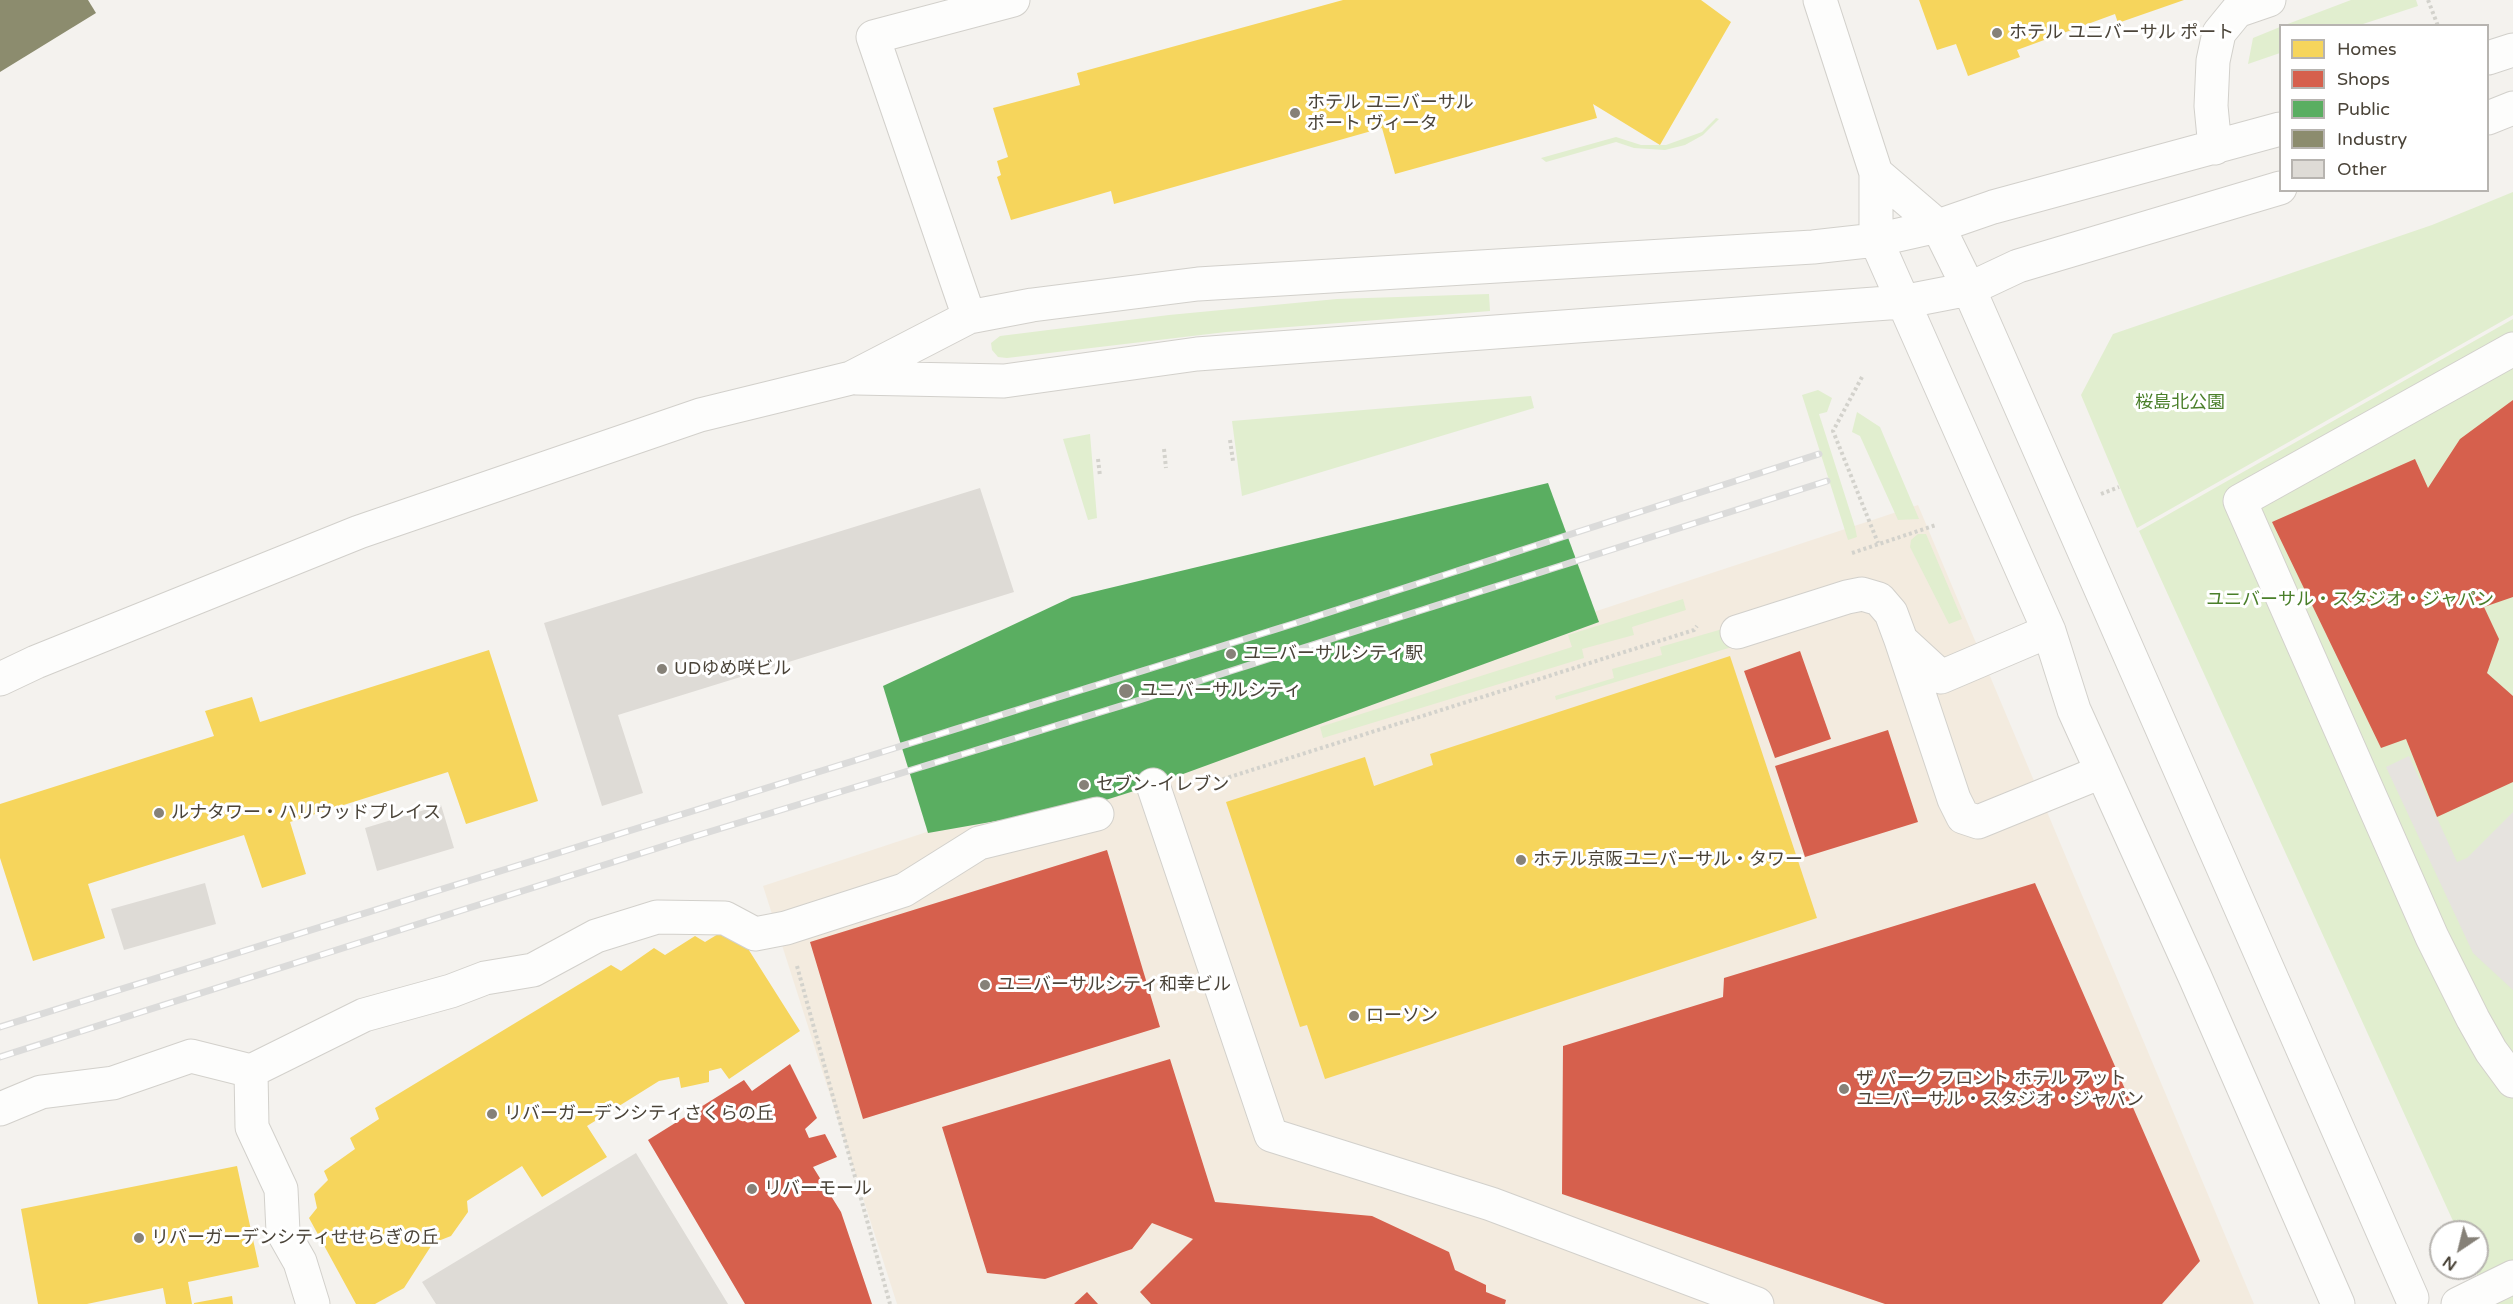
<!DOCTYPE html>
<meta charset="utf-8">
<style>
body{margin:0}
#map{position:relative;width:2513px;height:1304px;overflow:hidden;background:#f4f2ee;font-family:"Varela Round",sans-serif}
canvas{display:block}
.legend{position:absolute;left:2279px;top:24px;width:210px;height:168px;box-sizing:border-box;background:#fff;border:2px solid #b7b4b0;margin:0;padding:8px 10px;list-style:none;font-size:18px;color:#4b4439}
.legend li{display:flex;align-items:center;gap:12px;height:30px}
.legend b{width:30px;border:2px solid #b7b4b0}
.north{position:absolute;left:2429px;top:1220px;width:60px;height:60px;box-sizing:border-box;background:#fff;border:2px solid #b7b4b0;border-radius:50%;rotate:215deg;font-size:16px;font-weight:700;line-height:24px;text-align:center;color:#4b4439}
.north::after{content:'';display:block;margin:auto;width:21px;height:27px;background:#868178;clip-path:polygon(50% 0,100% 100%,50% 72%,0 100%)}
</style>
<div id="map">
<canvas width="2513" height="1304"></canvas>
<ul class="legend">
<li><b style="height:16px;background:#f6d55c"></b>Homes</li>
<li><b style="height:16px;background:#d6604d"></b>Shops</li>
<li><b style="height:16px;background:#5aae61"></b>Public</li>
<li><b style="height:16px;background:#8c8c6e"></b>Industry</li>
<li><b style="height:16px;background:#dedbd6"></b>Other</li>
</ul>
<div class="north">N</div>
</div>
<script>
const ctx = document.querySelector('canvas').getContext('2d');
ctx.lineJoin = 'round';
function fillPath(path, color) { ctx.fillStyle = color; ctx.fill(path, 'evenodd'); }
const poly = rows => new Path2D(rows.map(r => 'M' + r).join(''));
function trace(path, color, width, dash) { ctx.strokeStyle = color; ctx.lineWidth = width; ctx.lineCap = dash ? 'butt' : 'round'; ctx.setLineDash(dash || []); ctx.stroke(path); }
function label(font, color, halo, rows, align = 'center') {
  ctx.font = font + ' "Varela Round","Noto Sans JP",sans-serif'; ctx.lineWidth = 6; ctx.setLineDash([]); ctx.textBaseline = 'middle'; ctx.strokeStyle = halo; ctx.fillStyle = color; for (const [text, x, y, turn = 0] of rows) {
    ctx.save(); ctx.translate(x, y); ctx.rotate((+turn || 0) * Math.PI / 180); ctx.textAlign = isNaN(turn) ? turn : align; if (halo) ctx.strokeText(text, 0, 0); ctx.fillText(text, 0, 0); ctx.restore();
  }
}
const commercial = poly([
 [1918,505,2254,1304,897,1304,763,886]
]);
const green = poly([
 [2351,0,2416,0,2418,6,2360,25,2285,25],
 [2280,27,2280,53,2248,64,2253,38],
 [1716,118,1719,119,1703,135,1685,145,1665,150,1634,148,1616,142,1546,162,1541,158,1616,137,1641,145,1666,145,1702,132],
 [2513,192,2513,315,2137,528,2081,395,2113,334,2432,225],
 [1489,294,1490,311,1226,332,1007,358,998,357,992,350,991,343,1000,336,1169,315,1337,299],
 [2513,319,2513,1304,2489,1304,2474,1268,2477,1268,2477,1232,2458,1232,2139,531],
 [1818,390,1832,398,1827,412,1819,414,1855,527,1857,537,1848,540,1802,395],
 [1531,396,1534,408,1242,496,1232,421],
 [1857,412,1880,427,1919,519,1898,520,1860,436,1852,432],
 [1090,434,1097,518,1088,520,1063,439],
 [1918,534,1926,534,1962,619,1949,624,1910,547,1911,540],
 [1683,599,1686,610,1632,627,1634,635,1582,649,1584,658,1323,738,1320,727,1572,647,1568,635],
 [1726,628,1732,647,1556,700,1555,696,1614,678,1612,669,1662,655,1660,647]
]);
const parking = poly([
 [2409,756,2457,862,2467,858,2513,812,2513,990,2473,953,2386,767]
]);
const homes = poly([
 [1343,0,1701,0,1731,22,1660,145,1593,104,1597,118,1395,174,1382,128,1114,204,1111,191,1011,220,997,177,1001,175,997,161,1008,157,993,108,1080,85,1077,73],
 [1919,0,2184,0,2118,23,2115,14,2017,50,2020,57,1968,76,1956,44,1937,50],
 [489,650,538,801,466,824,448,772,290,822,306,874,262,888,244,835,88,884,105,938,33,961,0,858,0,804,214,736,205,711,252,697,260,722],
 [1730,656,1817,918,1325,1079,1307,1025,1300,1027,1226,802,1365,757,1374,786,1433,765,1430,754],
 [733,925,800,1031,729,1079,721,1068,709,1071,709,1082,681,1088,679,1077,659,1081,587,1126,607,1157,542,1197,522,1166,467,1201,468,1212,451,1236,433,1243,404,1288,375,1304,356,1304,309,1218,317,1208,314,1194,328,1180,324,1171,355,1149,350,1138,379,1119,375,1108,611,965,621,971,654,948,665,955,695,936,705,942],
 [237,1166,259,1267,188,1282,192,1304,166,1304,163,1288,87,1304,38,1304,21,1209],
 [232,1296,233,1304,194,1304,194,1303]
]);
const shops = poly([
 [2513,400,2513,597,2484,607,2499,639,2487,673,2513,696,2513,782,2437,817,2406,739,2381,748,2272,522,2415,459,2428,488,2460,439],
 [1800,651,1831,739,1775,758,1744,671],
 [1888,730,1918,822,1805,857,1775,766],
 [1107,850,1160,1027,863,1119,810,942],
 [2035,883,2200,1261,2162,1304,1885,1304,1562,1194,1563,1046,1723,997,1724,978],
 [1170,1059,1215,1202,1372,1216,1449,1252,1455,1270,1486,1285,1486,1292,1506,1300,1505,1304,1151,1304,1140,1292,1193,1239,1152,1223,1132,1249,1045,1279,987,1273,942,1127],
 [790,1064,817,1118,805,1129,809,1138,825,1134,837,1157,813,1167,841,1212,872,1304,745,1304,648,1140,744,1080,752,1091],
 [1087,1292,1098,1304,1074,1304]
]);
const public = poly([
 [1548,483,1599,622,1153,785,1093,804,928,833,883,686,1072,597]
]);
const industry = poly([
 [0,0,88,0,96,13,0,72]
]);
const building = poly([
 [980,488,1014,592,618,715,643,793,602,806,544,623],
 [441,805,454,848,377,871,365,828],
 [205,883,216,924,124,950,111,909],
 [636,1153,728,1304,436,1304,422,1282]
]);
const path = poly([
 [2428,0,2438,26],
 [1862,377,1833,431,1878,543],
 [1230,440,1233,461],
 [1164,449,1166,468],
 [1098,459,1100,476],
 [2101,494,2119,487],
 [1852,553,1936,525],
 [1217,781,1694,630,1697,626],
 [797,966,890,1304]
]);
const minor = poly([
 [1820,0,1876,173,1938,226,1969,289,2412,1298],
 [2488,58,2513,50],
 [2488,118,2513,108],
 [2215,148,2211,106,2213,61,2219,33,2237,11,2269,0],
 [1876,173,1876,240,2049,631,2074,710,2195,977,2338,1304],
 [969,317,873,37,1013,0],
 [2513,349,2240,501,2432,937,2473,1019,2491,1051,2513,1081],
 [856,378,1004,381,1197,354,1902,302,1969,289,2018,266,2280,188],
 [1737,632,1847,597,1862,594,1879,599,1891,613,1901,640,1954,799,1963,817,1978,822,2101,772],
 [1904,643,1941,677,2049,631],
 [0,679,36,662,359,532,700,415,851,378,969,317,1032,305,1198,284,1813,247,1876,240,1938,226,1993,207,2280,129],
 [1153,785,1271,1135,1491,1204,1757,1304],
 [251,1071,252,1127,281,1189,283,1232,300,1262,313,1304],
 [0,1109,41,1092,113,1083,191,1056,251,1071,364,1015,451,991,485,978,533,970,596,936,657,917,725,918,755,934,786,928,904,890,979,843,1097,814],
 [2458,1304,2513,1277]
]);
const rail = poly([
 [0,1027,1296,623,1819,454],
 [0,1057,686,839,1127,704,1827,481]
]);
const markers = [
 [1997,33,6,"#868178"],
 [1295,113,6,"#868178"],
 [1231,654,6,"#868178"],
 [662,669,6,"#868178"],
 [1126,691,8,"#868178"],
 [1084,785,6,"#868178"],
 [159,813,6,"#868178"],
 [1521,860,6,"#868178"],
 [985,985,6,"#868178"],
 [1354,1016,6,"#868178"],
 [1844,1089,6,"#868178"],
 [492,1114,6,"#868178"],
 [752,1189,6,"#868178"],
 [139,1238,6,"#868178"]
];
const poiNames = [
 ["ホテル ユニバーサル ポート",2009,33],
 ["ホテル ユニバーサル",1307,103],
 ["ポート ヴィータ",1307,124],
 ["ユニバーサルシティ駅",1243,654],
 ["UDゆめ咲ビル",674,669],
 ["ユニバーサルシティ",1140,691],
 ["セブン-イレブン",1096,785],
 ["ルナタワー・ハリウッドプレイス",171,813],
 ["ホテル京阪ユニバーサル・タワー",1533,860],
 ["ユニバーサルシティ和幸ビル",997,985],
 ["ローソン",1366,1016],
 ["ザ パーク フロント ホテル アット",1856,1079],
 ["ユニバーサル・スタジオ・ジャパン",1856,1100],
 ["リバーガーデンシティさくらの丘",504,1114],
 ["リバーモール",764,1189],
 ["リバーガーデンシティせせらぎの丘",151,1238]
];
const parkNames = [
 ["桜島北公園",2180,403],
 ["ユニバーサル・スタジオ・ジャパン",2350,600]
];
fillPath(commercial, '#f3ebdf');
fillPath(green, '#e1eecf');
fillPath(parking, '#e6e3df');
fillPath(homes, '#f6d55c');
fillPath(shops, '#d6604d');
fillPath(public, '#5aae61');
fillPath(industry, '#8c8c6e');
fillPath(building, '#dedbd6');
trace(minor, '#d2d0cb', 35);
trace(path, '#d3d2cc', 4, [3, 3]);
trace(minor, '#fdfdfc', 33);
trace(rail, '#dbdbda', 7);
trace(rail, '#fff', 4.5, [14]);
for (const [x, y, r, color] of markers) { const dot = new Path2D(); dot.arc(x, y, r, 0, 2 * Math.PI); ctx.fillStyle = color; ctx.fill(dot); trace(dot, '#fff', 2); }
label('18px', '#4b4439', '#fff', poiNames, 'left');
label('18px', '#4a7f2a', '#fff', parkNames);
</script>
